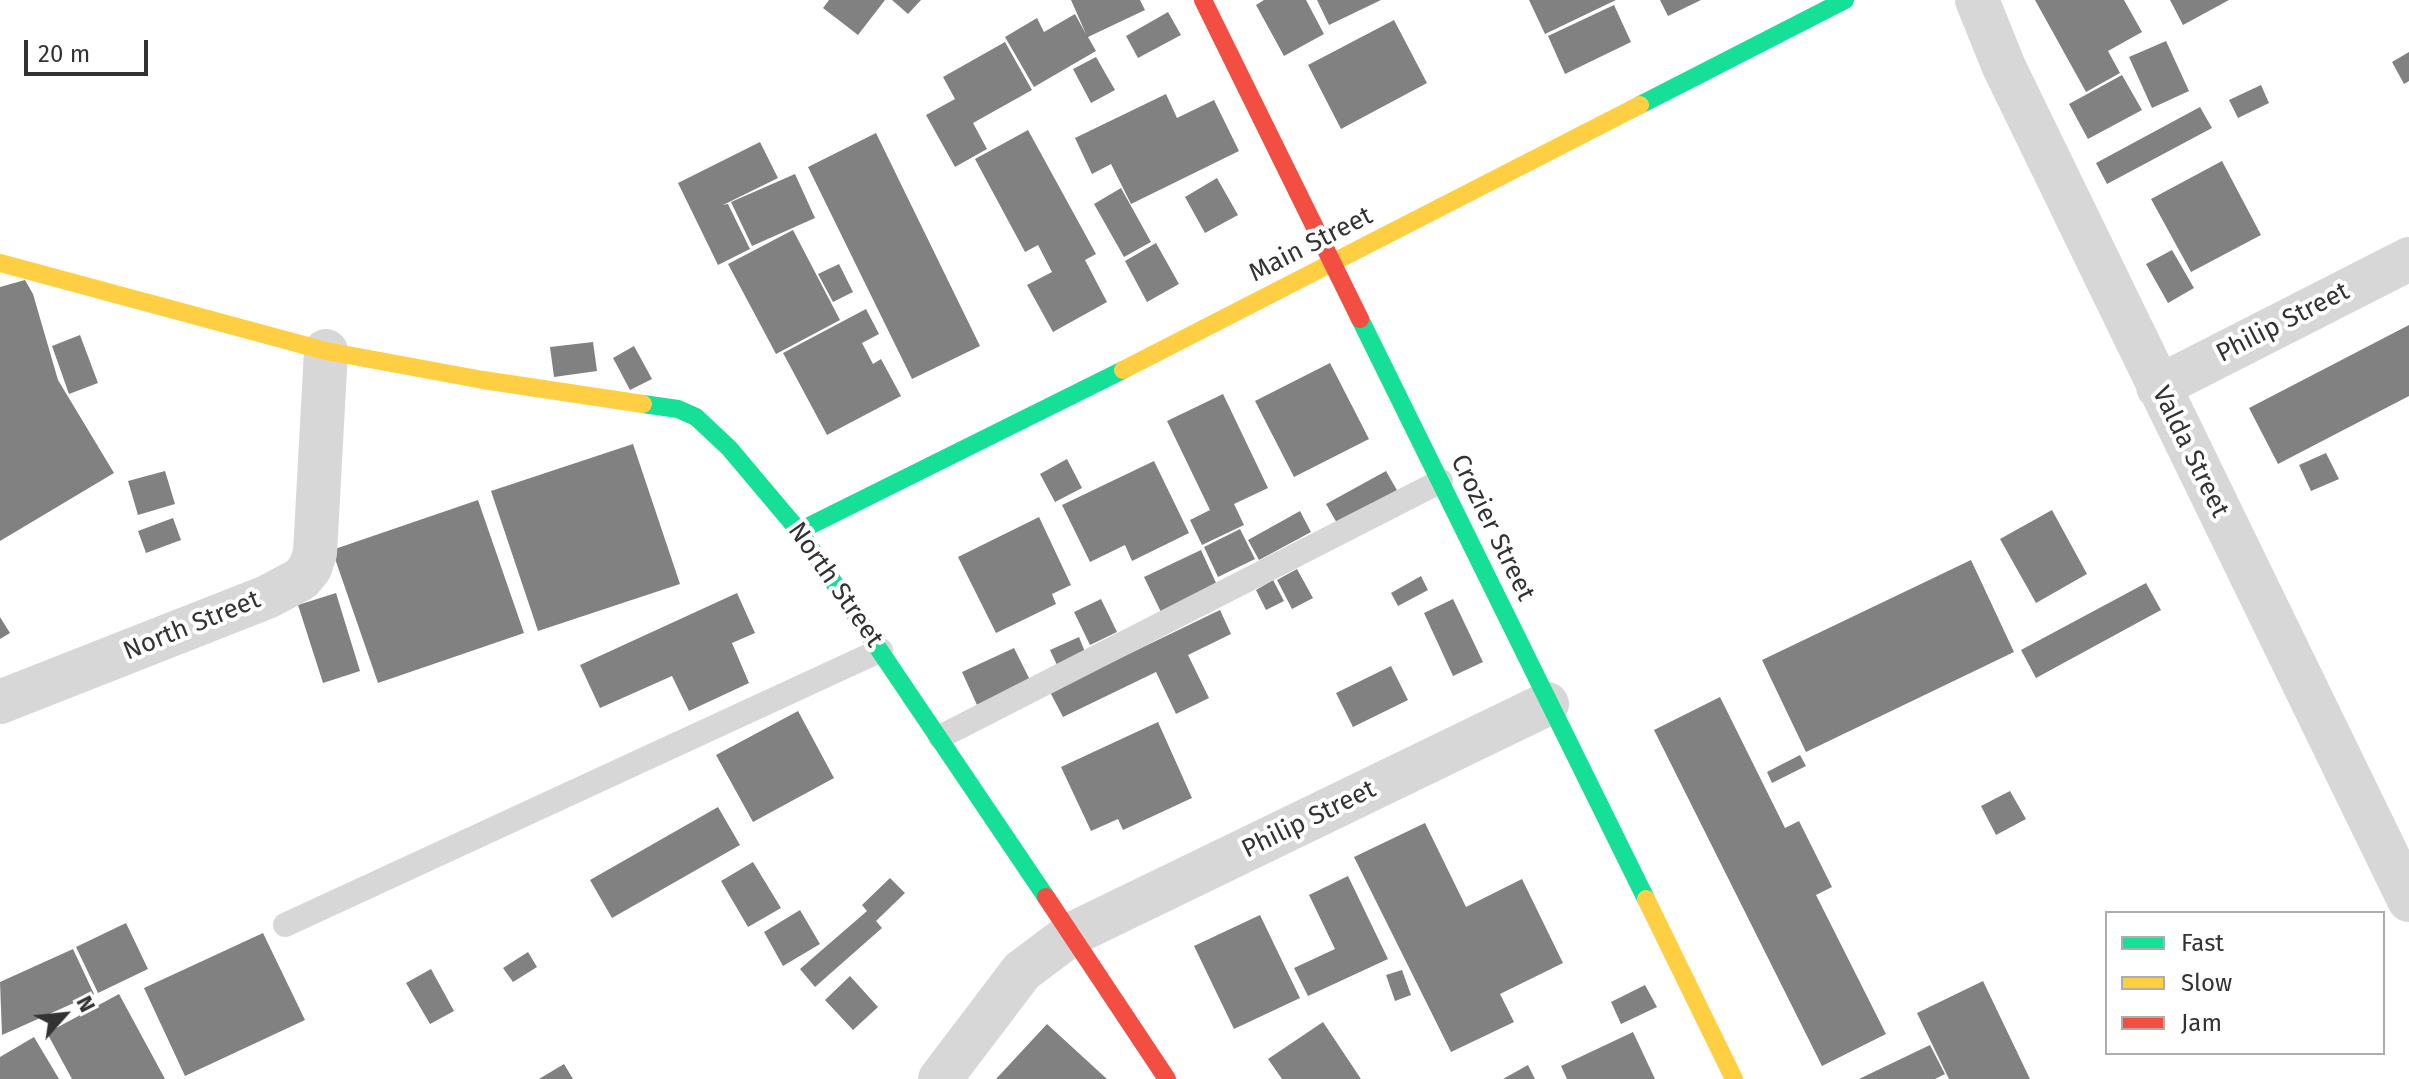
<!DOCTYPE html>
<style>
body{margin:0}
#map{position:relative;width:2409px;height:1079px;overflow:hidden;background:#fff;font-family:"Fira Sans",sans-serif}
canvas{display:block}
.legend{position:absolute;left:2105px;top:911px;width:280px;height:144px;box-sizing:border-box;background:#fff;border:2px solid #adadad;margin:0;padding:10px 14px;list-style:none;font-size:24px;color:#333}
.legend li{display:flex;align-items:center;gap:16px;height:40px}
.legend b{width:40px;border:2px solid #adadad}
.north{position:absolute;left:24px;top:975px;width:80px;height:80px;-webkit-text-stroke:6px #fff;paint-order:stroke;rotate:63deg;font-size:22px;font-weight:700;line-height:32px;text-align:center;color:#333}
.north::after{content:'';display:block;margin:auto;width:28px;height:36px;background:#333;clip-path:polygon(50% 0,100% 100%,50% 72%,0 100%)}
.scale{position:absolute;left:24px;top:40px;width:124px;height:36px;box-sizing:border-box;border:4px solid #333;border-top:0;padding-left:10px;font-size:24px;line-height:28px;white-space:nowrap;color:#333;-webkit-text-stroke:6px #fff;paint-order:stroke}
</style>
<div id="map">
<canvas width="2409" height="1079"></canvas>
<ul class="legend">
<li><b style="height:10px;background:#16e098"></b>Fast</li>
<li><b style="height:10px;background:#ffcf43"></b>Slow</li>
<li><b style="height:10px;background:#f24e42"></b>Jam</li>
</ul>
<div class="north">N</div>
<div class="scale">20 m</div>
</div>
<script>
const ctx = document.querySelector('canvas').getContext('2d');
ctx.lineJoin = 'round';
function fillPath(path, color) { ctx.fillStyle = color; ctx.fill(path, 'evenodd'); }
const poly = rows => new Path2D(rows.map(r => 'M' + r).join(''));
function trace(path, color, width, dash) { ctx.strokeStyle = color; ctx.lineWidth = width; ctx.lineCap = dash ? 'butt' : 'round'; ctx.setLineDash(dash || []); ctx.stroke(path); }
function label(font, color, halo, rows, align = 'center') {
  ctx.font = font + ' "Fira Sans",sans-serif'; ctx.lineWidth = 8; ctx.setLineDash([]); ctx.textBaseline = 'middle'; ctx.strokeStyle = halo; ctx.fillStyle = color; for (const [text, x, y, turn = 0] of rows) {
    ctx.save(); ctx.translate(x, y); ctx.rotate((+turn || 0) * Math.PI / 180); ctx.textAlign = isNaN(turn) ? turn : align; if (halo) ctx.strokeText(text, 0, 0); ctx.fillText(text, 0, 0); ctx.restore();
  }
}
const building = poly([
 [829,0,885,0,858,35,823,8],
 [892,0,921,0,908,14],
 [1071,0,1140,0,1145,10,1088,37,1096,51,1034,87,1005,37,1037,18,1044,32,1075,14,1086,34],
 [1264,0,1306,0,1324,34,1284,56,1256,5],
 [1317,0,1381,0,1329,25],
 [1529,0,1616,0,1545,34],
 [1660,0,1701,0,1668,16],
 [2035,0,2124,0,2142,32,2108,51,2120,73,2086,92],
 [2170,0,2229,0,2183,25],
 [1614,5,1631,42,1565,74,1548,36],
 [1168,12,1181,35,1138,58,1126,36],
 [1394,20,1427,83,1341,129,1308,65],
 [2166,41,2189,91,2152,108,2129,57],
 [1005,42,1032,90,973,123,987,149,955,167,926,115,955,99,943,77],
 [2409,52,2409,81,2404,84,2392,62],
 [1096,57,1115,90,1091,103,1073,69],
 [2122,75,2142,110,2088,139,2069,104],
 [2261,85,2269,103,2238,118,2229,100],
 [1166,94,1177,118,1214,100,1239,151,1131,204,1111,164,1092,174,1075,138],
 [2200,107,2212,128,2107,184,2096,163],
 [1028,130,1096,254,1085,260,1107,302,1053,332,1027,285,1052,272,1038,245,1025,252,975,159],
 [876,133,980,346,912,379,808,167],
 [760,142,778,178,723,205,728,204,750,249,718,265,678,183],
 [2222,161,2261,235,2191,272,2151,199],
 [795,174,815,218,752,246,731,202],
 [1217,178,1238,215,1205,233,1185,197],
 [1121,188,1151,242,1124,257,1094,204],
 [793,230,840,320,776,354,728,264],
 [1156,243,1179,284,1147,302,1125,261],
 [2172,250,2194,288,2168,303,2146,264],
 [839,264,853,292,833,302,818,274],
 [25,280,33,294,58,380,114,473,0,541,0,287],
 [866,309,879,334,862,343,873,364,881,359,901,396,827,435,783,353],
 [2409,325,2409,396,2278,464,2249,408],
 [80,335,98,383,69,394,52,346],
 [593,342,597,371,554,377,550,347],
 [634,346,652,379,630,390,613,358],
 [1330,363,1369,439,1294,477,1255,401],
 [1223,394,1268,488,1234,504,1244,525,1202,545,1190,520,1210,510,1167,421],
 [633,444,680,584,538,631,491,491],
 [2326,453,2339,479,2311,491,2299,465],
 [1067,459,1082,488,1055,502,1040,474],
 [1154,461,1189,533,1132,561,1125,545,1090,562,1062,505],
 [165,471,175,504,138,515,128,481],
 [1386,471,1398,492,1338,525,1326,504],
 [478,500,524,633,378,683,332,550],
 [2052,510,2087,574,2036,603,2000,539],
 [1300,511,1311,532,1259,560,1248,540],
 [1039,517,1071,585,1052,594,1056,604,996,633,958,557],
 [173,518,181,540,146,553,138,531],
 [1240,529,1255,559,1218,577,1204,547],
 [1201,550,1217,585,1161,612,1144,577],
 [1971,560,2014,652,1806,752,1762,660],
 [1297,569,1313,598,1292,609,1277,580],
 [1421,576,1428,590,1398,606,1391,593],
 [1273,580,1284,601,1266,610,1256,590],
 [2146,583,2161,610,2036,678,2021,650],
 [336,593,360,671,323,683,298,605],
 [737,593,755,633,732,643,749,683,689,711,672,676,600,708,580,665],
 [1101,599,1117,632,1090,645,1074,612],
 [1453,599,1483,662,1453,676,1424,613],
 [1220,610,1231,634,1188,655,1209,698,1176,714,1156,672,1063,717,1050,692],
 [0,617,10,633,0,639],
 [1079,637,1085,652,1057,665,1050,650],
 [1014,648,1030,680,977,705,962,672],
 [1391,666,1408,700,1353,727,1336,693],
 [1720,697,1785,828,1799,821,1832,887,1816,895,1886,1034,1822,1066,1654,730],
 [798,711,834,778,753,822,716,755],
 [1158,722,1192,798,1123,830,1118,819,1091,831,1061,767],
 [1800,755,1806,766,1772,783,1767,772],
 [2010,791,2026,819,1996,835,1981,806],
 [718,807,740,845,612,918,590,880],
 [1425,823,1466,907,1522,879,1563,963,1500,994,1514,1022,1451,1052,1354,857],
 [753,862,781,908,748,927,721,881],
 [1348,876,1388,959,1308,996,1294,968,1335,949,1309,895],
 [890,878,905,893,876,921,882,928,815,987,800,969,867,911,862,905],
 [800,910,820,944,783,966,764,932],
 [1260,915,1300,998,1234,1029,1194,946],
 [126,923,148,969,98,993,76,947],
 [263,933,305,1020,185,1076,144,988],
 [73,949,94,994,2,1035,0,982],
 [528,952,537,967,513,982,503,968],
 [431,969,454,1011,430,1024,406,983],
 [1402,970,1411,995,1395,1001,1386,975],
 [850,976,878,1007,853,1030,825,1000],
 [1983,981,2030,1079,1949,1079,1917,1013],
 [1645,985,1657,1007,1621,1024,1611,1002],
 [119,994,165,1079,72,1079,47,1033],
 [1323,1022,1361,1079,1282,1079,1268,1059],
 [1047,1024,1107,1079,996,1079],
 [1633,1032,1655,1079,1567,1079,1561,1066],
 [34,1037,59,1079,0,1079,0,1057],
 [1930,1045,1945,1074,1935,1079,1859,1079],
 [564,1064,573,1079,539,1079],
 [1528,1065,1535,1079,1503,1079]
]);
const lane = poly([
 [940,737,1441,481],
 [285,925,881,650]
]);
const street = poly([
 [1977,0,2004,67,2409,900],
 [2158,387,2409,259],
 [0,702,267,597,301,579,310,568,315,553,326,351],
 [940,1079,1022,971,1070,935,1547,704]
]);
const fast = poly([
 [1640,105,1845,0],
 [1360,319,1646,899],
 [643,404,678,409,696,417,729,448,799,531,1046,897],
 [799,531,1123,370]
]);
const slow = poly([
 [0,263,326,351,483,380,643,404],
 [1123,370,1640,105],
 [1646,899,1734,1079]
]);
const jam = poly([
 [1203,0,1360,319],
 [1046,897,1167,1079]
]);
const streetNames = [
 ["Main Street",1311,245,-27],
 ["Philip Street",2283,323,-27],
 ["Valda Street",2190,452,64],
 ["Crozier Street",1492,528,64],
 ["North Street",835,585,55],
 ["North Street",192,626,-22],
 ["Philip Street",1309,820,-26]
];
fillPath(building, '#818181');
trace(lane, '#d7d7d7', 24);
trace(street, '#d7d7d7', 44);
trace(fast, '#16e098', 18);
trace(slow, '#ffcf43', 18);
trace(jam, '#f24e42', 18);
label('26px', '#333', '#fff', streetNames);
</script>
